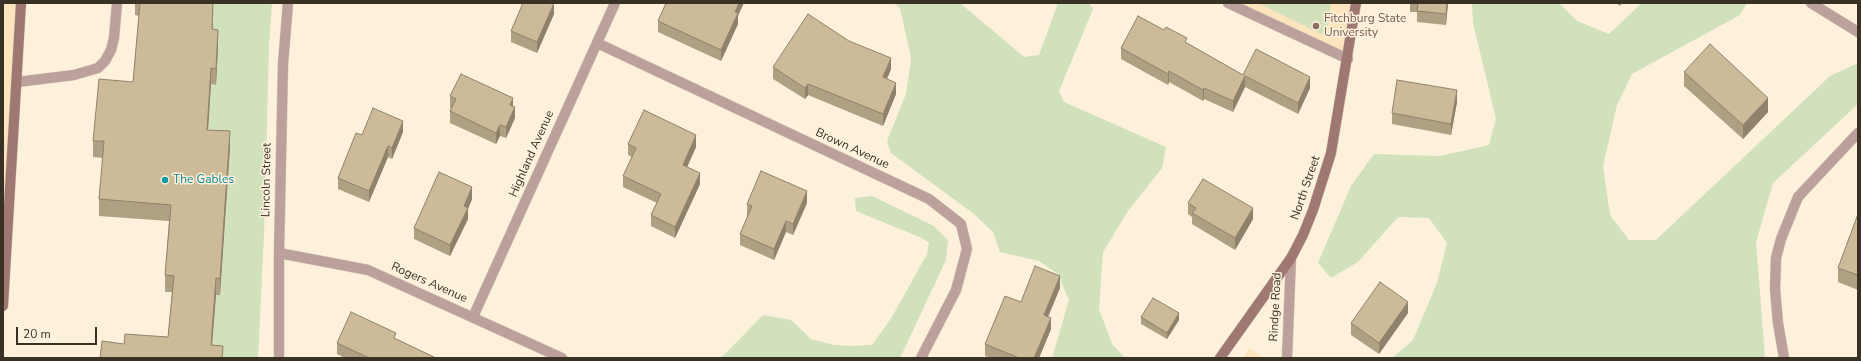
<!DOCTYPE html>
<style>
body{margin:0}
#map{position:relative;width:1861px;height:361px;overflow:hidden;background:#fdf1dc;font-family:"Nunito Sans",sans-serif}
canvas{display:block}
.frame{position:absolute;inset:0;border:4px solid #393124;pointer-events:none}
.scale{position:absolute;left:16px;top:327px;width:81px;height:18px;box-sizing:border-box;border:2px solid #393124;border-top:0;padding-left:5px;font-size:12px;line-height:14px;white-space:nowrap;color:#393124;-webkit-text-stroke:3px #fdf1dc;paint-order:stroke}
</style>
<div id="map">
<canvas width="1861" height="361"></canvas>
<div class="frame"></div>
<div class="scale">20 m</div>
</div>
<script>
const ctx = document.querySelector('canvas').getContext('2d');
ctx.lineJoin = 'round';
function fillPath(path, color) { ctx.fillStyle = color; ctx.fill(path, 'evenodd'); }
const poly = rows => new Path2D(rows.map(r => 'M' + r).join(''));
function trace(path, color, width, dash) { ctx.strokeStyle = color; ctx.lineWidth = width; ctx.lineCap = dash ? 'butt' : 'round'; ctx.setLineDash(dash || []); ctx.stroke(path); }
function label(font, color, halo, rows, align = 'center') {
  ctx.font = font + ' "Nunito Sans",sans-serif'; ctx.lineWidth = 3; ctx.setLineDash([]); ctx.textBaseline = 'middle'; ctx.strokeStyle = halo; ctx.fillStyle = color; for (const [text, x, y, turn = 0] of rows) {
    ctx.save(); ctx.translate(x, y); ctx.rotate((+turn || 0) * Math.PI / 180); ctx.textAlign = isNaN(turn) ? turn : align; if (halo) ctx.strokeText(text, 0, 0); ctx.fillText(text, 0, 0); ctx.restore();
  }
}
const built = poly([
 [3,3,21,3,3,306],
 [1228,3,1356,3,1348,59],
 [1249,348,1260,355,1260,358,1243,358]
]);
const green = poly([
 [212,3,272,3,269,45,264,234,258,358,211,358,216,295,220,295,230,148,207,146,211,84,216,85,212,46,213,18],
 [893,3,960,3,1024,57,1039,55,1058,3,1089,3,1093,9,1059,91,1064,102,1166,147,1162,168,1128,211,1103,252,1099,309,1112,344,1125,358,1052,358,1069,300,1058,274,1039,261,1000,252,993,232,974,214,891,153,887,141,906,94,911,58,900,8],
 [1258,3,1331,3,1327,31,1325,34,1321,34],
 [1472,3,1559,3,1577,21,1609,34,1642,3,1747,3,1740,15,1632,74,1617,105,1603,166,1610,215,1629,240,1656,240,1830,76,1858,63,1858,104,1773,183,1756,242,1765,358,1392,358,1413,340,1437,283,1447,243,1429,218,1398,217,1358,262,1331,278,1318,263,1351,186,1374,154,1440,156,1489,145,1496,119,1473,23],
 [872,196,934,226,948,240,946,260,900,358,721,358,763,315,791,320,811,339,834,345,853,346,872,345,892,317,927,254,929,243,922,238,856,211,855,198]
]);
const lane = poly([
 [17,82,74,75,98,68,105,61,111,50,114,38,117,3],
 [1784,358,1778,323,1775,289,1776,258,1781,239,1798,197,1858,133]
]);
const street = poly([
 [1228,3,1348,59],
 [1811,3,1858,32],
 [597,43,929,199,961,224,967,249,956,290,921,358],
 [279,253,368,270,562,358],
 [473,317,615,3],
 [279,358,279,253,283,64,288,3],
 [1287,358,1291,258]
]);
const secondary = poly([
 [3,306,21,3],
 [1220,358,1291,258,1303,235,1313,210,1331,153,1356,3]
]);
const wall = poly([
 [135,3,213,3,212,29,218,46,216,85,211,84,208,130,230,147,220,295,216,295,212,345,223,358,124,344,168,337,172,292,165,292,165,275,169,221,99,216,99,199,103,158,93,157,93,141,133,82,139,16,135,15],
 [1410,3,1448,3,1446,25,1417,22,1417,12,1410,12],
 [1616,3,1622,3,1620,6],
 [554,14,537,53,511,42,511,31],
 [738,16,738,24,721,61,658,32,658,21],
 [1164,30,1243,75,1310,88,1298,114,1245,87,1233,112,1204,99,1203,101,1169,82,1168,85,1121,59,1121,48],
 [773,67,891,69,887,79,896,94,883,126,808,95,805,99,773,79],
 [1684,72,1768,112,1743,139,1684,86],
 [450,96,513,106,515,118,506,138,500,136,496,144,450,123,450,111,452,108,450,108],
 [1457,102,1451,135,1392,124,1392,113],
 [403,132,392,159,388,157,369,202,338,189,338,178,362,135],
 [628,144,696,147,687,167,700,184,675,238,651,226,651,215,657,203,623,187,623,176,632,157,628,155],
 [472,199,468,209,468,219,450,256,414,239,414,228],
 [807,203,793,235,786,232,774,260,740,245,740,234,748,216,747,216,747,204],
 [1188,203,1253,219,1235,250,1192,224,1192,217,1188,214],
 [1858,214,1858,290,1838,282,1838,268],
 [1060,288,1048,317,1051,329,1039,358,991,358,985,356,985,344,1021,302],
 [1408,313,1379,354,1351,335,1351,323],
 [1141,317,1179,320,1167,339,1141,324],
 [396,339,436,358,345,358,337,354,337,343]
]);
const shadedWall = poly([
 [213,3,213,18,212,46,212,29],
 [554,3,554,14,537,53,537,42],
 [739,3,744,3,738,16,738,24,721,61,721,50,735,12],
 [1447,3,1448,3,1446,25,1446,14],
 [218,30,218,46,216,85,216,69],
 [891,58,891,69,883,88,883,77],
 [211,68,211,84,207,146,207,130],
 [1169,71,1169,82,1168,85,1168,74],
 [1245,76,1245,87,1233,112,1233,101],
 [1310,77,1310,88,1298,114,1298,103],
 [896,83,896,94,883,126,883,114],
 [808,84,808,95,805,99,805,88],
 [1204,88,1204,99,1203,101,1203,90],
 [1457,90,1457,102,1451,135,1451,124],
 [513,98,513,110,510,105],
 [1768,98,1768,112,1743,139,1743,125],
 [515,107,515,118,506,138,506,127],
 [403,121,403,132,392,159,392,148],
 [500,125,500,136,496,144,496,133],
 [230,131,230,147,220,295,220,279],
 [696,135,696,147,683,176,683,165],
 [388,146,388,157,369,202,369,191],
 [700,173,700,184,675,238,675,227],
 [472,187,472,199,468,209,468,219,450,256,450,245,464,206],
 [807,191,807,203,793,235,793,224],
 [1253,208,1253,219,1235,250,1235,238],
 [786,221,786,232,774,260,774,249],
 [1060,276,1060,288,1044,326,1044,315],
 [216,278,216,295,211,358,211,345],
 [1408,302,1408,313,1379,354,1379,343],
 [1179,313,1179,320,1167,339,1167,333],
 [1051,318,1051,329,1039,358,1034,358]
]);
const building = poly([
 [140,3,213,3,212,29,218,30,216,69,211,68,207,130,230,131,220,279,216,278,211,345,223,346,222,358,100,358,102,341,124,344,125,334,168,337,174,276,165,275,171,205,99,199,104,141,93,141,99,79,133,82,140,3],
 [523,3,554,3,537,42,511,31,523,3],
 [666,3,739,3,735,12,738,13,721,50,658,21,666,3],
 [1418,3,1447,3,1446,14,1417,11,1418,3],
 [808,14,849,41,891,58,883,77,896,83,883,114,808,84,805,88,773,67,808,14],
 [1138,16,1164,30,1166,27,1187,38,1185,42,1243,75,1256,49,1310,77,1298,103,1245,76,1233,101,1204,88,1203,90,1169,71,1168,74,1121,48,1138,16],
 [1710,44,1768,98,1743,125,1684,72,1710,44],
 [461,74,513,98,510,105,515,107,506,127,500,125,496,133,450,111,456,99,450,96,461,74],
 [1397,80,1457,90,1451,124,1392,113,1397,80],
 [373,108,403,121,392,148,388,146,369,191,338,178,356,133,362,135,373,108],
 [644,110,696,135,683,165,700,173,675,227,651,215,661,194,623,176,636,148,628,144,644,110],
 [761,171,807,191,793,224,786,221,774,249,740,234,752,206,747,204,761,171],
 [439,172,472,187,464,206,468,208,450,245,414,228,439,172],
 [1203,179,1253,208,1235,238,1192,213,1196,208,1188,203,1203,179],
 [1858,214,1858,275,1838,268,1858,214],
 [1035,266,1060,276,1044,315,1051,318,1034,358,1019,358,985,344,1005,296,1021,302,1035,266],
 [1380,282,1408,302,1379,343,1351,323,1380,282],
 [1153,298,1179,313,1167,333,1141,317,1153,298],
 [351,312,396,333,394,338,436,358,369,358,337,343,351,312]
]);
const markers = [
 [1316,26,4,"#8d6e63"],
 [165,180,4,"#0f9aa8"]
];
const educationNames = [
 ["Fitchburg State",1324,19],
 ["University",1324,33]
];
const streetNames = [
 ["Brown Avenue",852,149,25],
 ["Highland Avenue",532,154,-66],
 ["Lincoln Street",267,180,-89],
 ["North Street",1306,188,-71],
 ["Rogers Avenue",429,283,24],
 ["Rindge Road",1276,307,-87]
];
const cultureNames = [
 ["The Gables",173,180]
];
fillPath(built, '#fce5bc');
fillPath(green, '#d0e1bb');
trace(lane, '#dacebb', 11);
trace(street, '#dacebb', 11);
trace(secondary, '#dacebb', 11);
trace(lane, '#bba09b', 10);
trace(street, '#bba09b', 10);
trace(secondary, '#9e7871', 10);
fillPath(wall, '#afa083');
fillPath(shadedWall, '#8f826a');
fillPath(building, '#ccba98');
trace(building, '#8f826a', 1);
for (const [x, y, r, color] of markers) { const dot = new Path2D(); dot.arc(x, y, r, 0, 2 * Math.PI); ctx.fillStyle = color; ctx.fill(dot); trace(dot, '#fdf1dc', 1.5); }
label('12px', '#785e54', '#fdf1dc', educationNames, 'left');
label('12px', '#393124', '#fdf1dc', streetNames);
label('12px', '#0d838f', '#fdf1dc', cultureNames, 'left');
</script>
